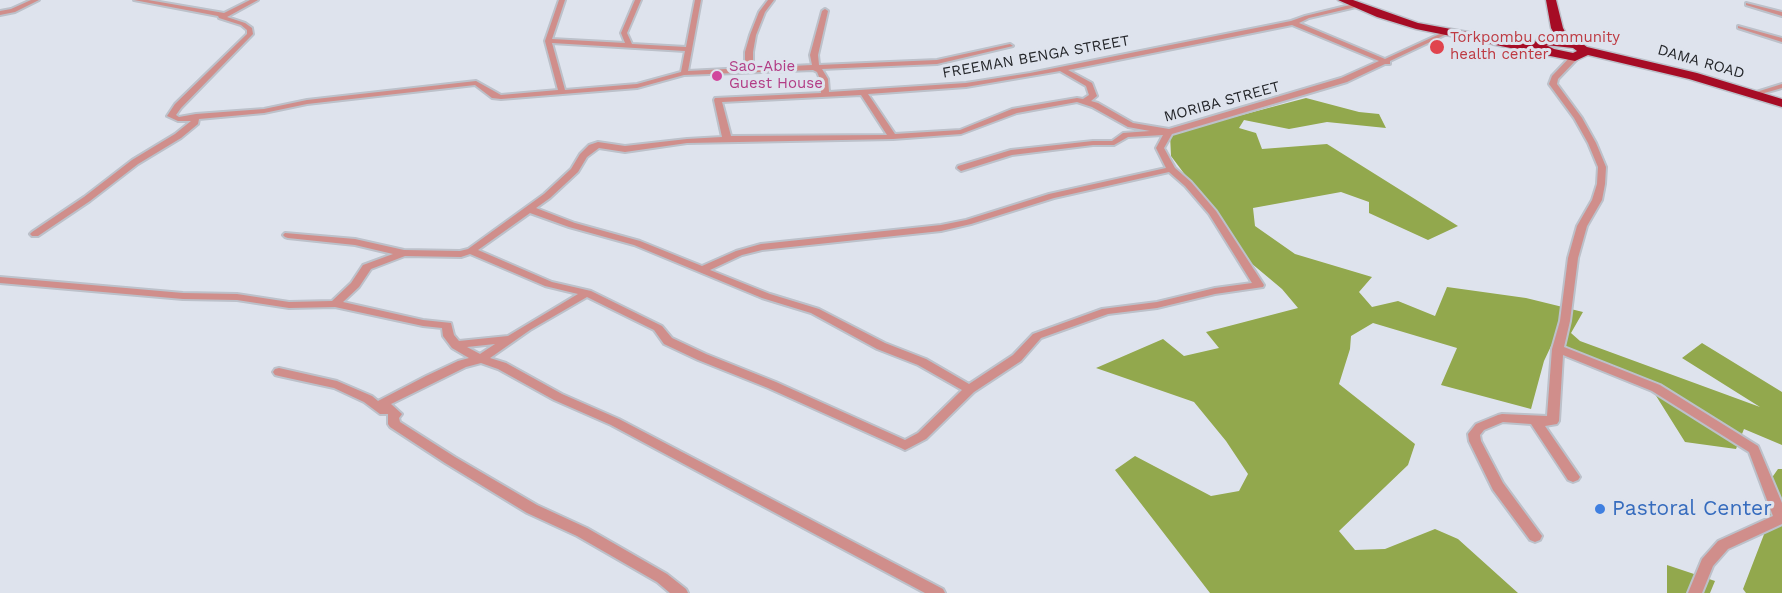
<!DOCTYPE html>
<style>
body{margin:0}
canvas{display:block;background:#dee3ed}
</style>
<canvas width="1782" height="593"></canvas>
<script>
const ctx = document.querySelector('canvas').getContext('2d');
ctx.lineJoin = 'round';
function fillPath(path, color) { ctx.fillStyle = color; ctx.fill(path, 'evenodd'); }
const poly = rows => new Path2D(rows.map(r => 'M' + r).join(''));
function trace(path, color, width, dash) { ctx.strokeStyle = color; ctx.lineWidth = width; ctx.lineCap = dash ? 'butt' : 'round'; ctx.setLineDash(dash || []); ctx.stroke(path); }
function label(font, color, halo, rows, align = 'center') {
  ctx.font = font + ' "Work Sans",sans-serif'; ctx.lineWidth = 6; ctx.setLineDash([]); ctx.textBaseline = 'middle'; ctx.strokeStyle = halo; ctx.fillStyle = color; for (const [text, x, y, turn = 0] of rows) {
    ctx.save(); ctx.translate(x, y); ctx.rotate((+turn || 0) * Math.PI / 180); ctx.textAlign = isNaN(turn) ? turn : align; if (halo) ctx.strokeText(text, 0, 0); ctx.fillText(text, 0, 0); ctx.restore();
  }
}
const forest = poly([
 [1306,98,1359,112,1379,114,1386,128,1327,122,1289,129,1244,120,1239,128,1256,133,1262,149,1327,144,1458,226,1428,240,1369,213,1369,202,1341,192,1253,208,1255,226,1295,254,1372,277,1359,292,1372,307,1398,301,1435,316,1447,287,1526,298,1583,312,1571,333,1580,341,1760,407,1682,358,1702,343,1782,392,1782,445,1744,429,1736,449,1685,442,1648,383,1552,344,1544,361,1531,409,1441,385,1457,348,1373,323,1351,336,1350,349,1339,384,1415,444,1408,465,1339,531,1355,550,1385,549,1435,529,1458,539,1518,593,1210,593,1115,470,1135,456,1211,496,1239,491,1248,474,1226,441,1194,402,1096,368,1163,339,1184,356,1219,348,1206,332,1298,308,1282,289,1251,263,1171,156,1170,134],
 [1778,469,1782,469,1782,593,1746,593,1743,589,1768,524,1766,486],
 [1667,565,1715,581,1710,593,1667,593]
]);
const street = poly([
 [31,0,39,0,15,12,0,15,0,11,11,9,31,0],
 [134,0,148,0,224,13,250,0,258,0,227,17,245,23,252,28,253,34,181,108,176,115,179,117,196,114,264,109,307,100,476,81,501,95,558,90,545,41,559,0,565,0,552,39,625,43,621,33,635,0,641,0,627,33,632,44,686,47,695,0,701,0,688,71,745,68,745,52,750,35,759,12,768,0,774,0,765,12,756,35,753,52,753,68,812,65,810,55,822,11,825,9,828,11,818,55,819,65,937,60,1010,44,1013,46,937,64,822,69,828,79,829,92,966,83,1030,73,1291,21,1305,16,1354,4,1356,5,1356,7,1309,18,1299,23,1385,59,1444,32,1449,33,1390,61,1390,64,1385,64,1347,82,1172,134,1164,148,1175,168,1191,182,1216,211,1264,285,1263,287,1215,294,1157,308,1108,314,1041,338,1021,361,974,392,926,439,909,448,905,450,901,448,768,388,698,360,664,344,654,330,587,297,530,330,490,358,506,363,562,394,619,419,943,589,945,593,925,593,611,425,554,400,498,369,481,363,466,367,391,404,402,414,399,418,400,422,455,457,537,505,587,528,667,574,686,589,688,593,670,593,657,582,577,536,527,513,445,463,390,427,388,424,388,414,380,414,364,402,334,388,279,376,275,375,273,372,275,369,279,368,337,381,372,396,378,401,426,376,458,361,469,358,452,348,443,336,442,328,423,326,335,307,289,308,237,300,183,299,0,283,0,277,183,293,237,294,289,302,332,301,351,283,363,265,393,254,355,245,288,238,285,237,283,235,285,233,355,239,404,250,460,251,468,249,544,194,571,169,580,154,589,145,598,142,625,146,687,139,722,137,714,100,715,98,821,93,820,79,817,72,813,70,684,75,637,88,501,99,492,98,475,85,307,104,264,113,199,119,198,124,181,138,138,164,90,201,38,236,32,236,30,234,32,232,84,197,132,160,175,134,191,121,178,121,167,116,175,104,247,34,247,30,241,25,219,18,218,16,134,0],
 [1292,25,1379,61,1341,78,1169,129,1133,123,1098,103,1091,101,1097,96,1092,83,1068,70,1292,25],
 [552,43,685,51,681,72,637,84,565,90,552,43],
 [1060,71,1086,86,1089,95,1083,99,1077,98,1012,109,960,130,895,134,868,94,966,87,1060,71],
 [861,95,887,135,731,136,722,102,861,95],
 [1077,102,1092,107,1128,127,1150,131,1123,133,1112,141,1093,141,1011,150,958,166,957,168,961,171,1012,155,1093,145,1114,145,1128,137,1163,135,1156,148,1166,168,1049,194,966,220,941,225,761,244,736,251,702,266,640,241,575,223,536,208,550,198,578,172,587,157,599,148,625,152,687,143,893,139,961,134,1017,113,1077,102],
 [1169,172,1185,186,1209,214,1252,283,1215,288,1157,302,1102,309,1033,334,1013,355,969,384,926,359,885,343,819,309,770,294,710,270,742,255,762,250,941,231,971,224,1054,198,1169,172],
 [530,213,569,227,634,245,762,298,811,313,877,349,918,365,962,390,918,433,905,440,776,382,706,354,672,338,662,326,591,291,552,282,478,250,530,213],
 [470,254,545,286,578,294,508,336,459,341,454,335,451,323,423,320,343,302,359,287,371,269,405,256,461,257,470,254],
 [495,344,480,354,467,347,495,344],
 [1746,3,1782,12,1782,16,1746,5,1746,3],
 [1738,26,1782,38,1782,42,1738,28,1738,26],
 [1572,55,1579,57,1558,79,1557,84,1582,118,1596,143,1606,167,1605,184,1602,200,1587,226,1578,258,1570,321,1564,347,1660,385,1758,446,1782,503,1782,524,1728,549,1713,566,1702,593,1688,593,1702,559,1718,541,1773,516,1749,452,1652,391,1563,355,1559,421,1557,424,1545,426,1578,474,1580,477,1578,480,1573,482,1568,480,1531,424,1503,422,1484,430,1480,435,1481,441,1503,483,1542,536,1540,540,1535,542,1530,540,1493,490,1469,441,1468,434,1476,424,1498,415,1502,414,1547,416,1552,349,1560,321,1568,258,1577,226,1592,200,1597,184,1598,167,1588,143,1574,118,1549,84,1552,76,1572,55],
 [1782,84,1782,88,1754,96,1750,94,1782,84]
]);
const highway = poly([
 [1338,0,1353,0,1418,23,1534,44,1537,39,1541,38,1557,39,1551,28,1546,0,1556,0,1563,28,1570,41,1580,42,1587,47,1697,73,1782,99,1782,107,1689,79,1588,55,1575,61,1416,29,1377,17,1338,0],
 [1546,45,1573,48,1577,51,1573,53,1554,49,1546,45]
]);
const markers = [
 [1437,47,8,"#e0444e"],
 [717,76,6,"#d1479c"],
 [1600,509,6,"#3f7fe0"]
];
const farHealthnames = [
 ["Torkpombu community",1450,38],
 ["health center",1450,55]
];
const farStreetnames = [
 ["FREEMAN BENGA STREET",1036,57,-10],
 ["DAMA ROAD",1701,62,16],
 ["MORIBA STREET",1222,102,-15]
];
const farHotelnames = [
 ["Sao-Abie",729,67],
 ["Guest House",729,84]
];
const nearShopnames = [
 ["Pastoral Center",1612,509]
];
fillPath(forest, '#92a84d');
trace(street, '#bcc1ca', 4);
trace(highway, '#bcc1ca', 3);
fillPath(street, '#d08e8b');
fillPath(highway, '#a60c25');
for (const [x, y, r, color] of markers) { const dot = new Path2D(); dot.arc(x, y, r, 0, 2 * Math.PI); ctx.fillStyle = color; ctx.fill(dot); trace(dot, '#dee3ed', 2); }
label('15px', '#be3a42', '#dee3ed', farHealthnames, 'left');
label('15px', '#232529', '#dee3ed', farStreetnames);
label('15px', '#b23c85', '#dee3ed', farHotelnames, 'left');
label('21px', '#366cbe', '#dee3ed', nearShopnames, 'left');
</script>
